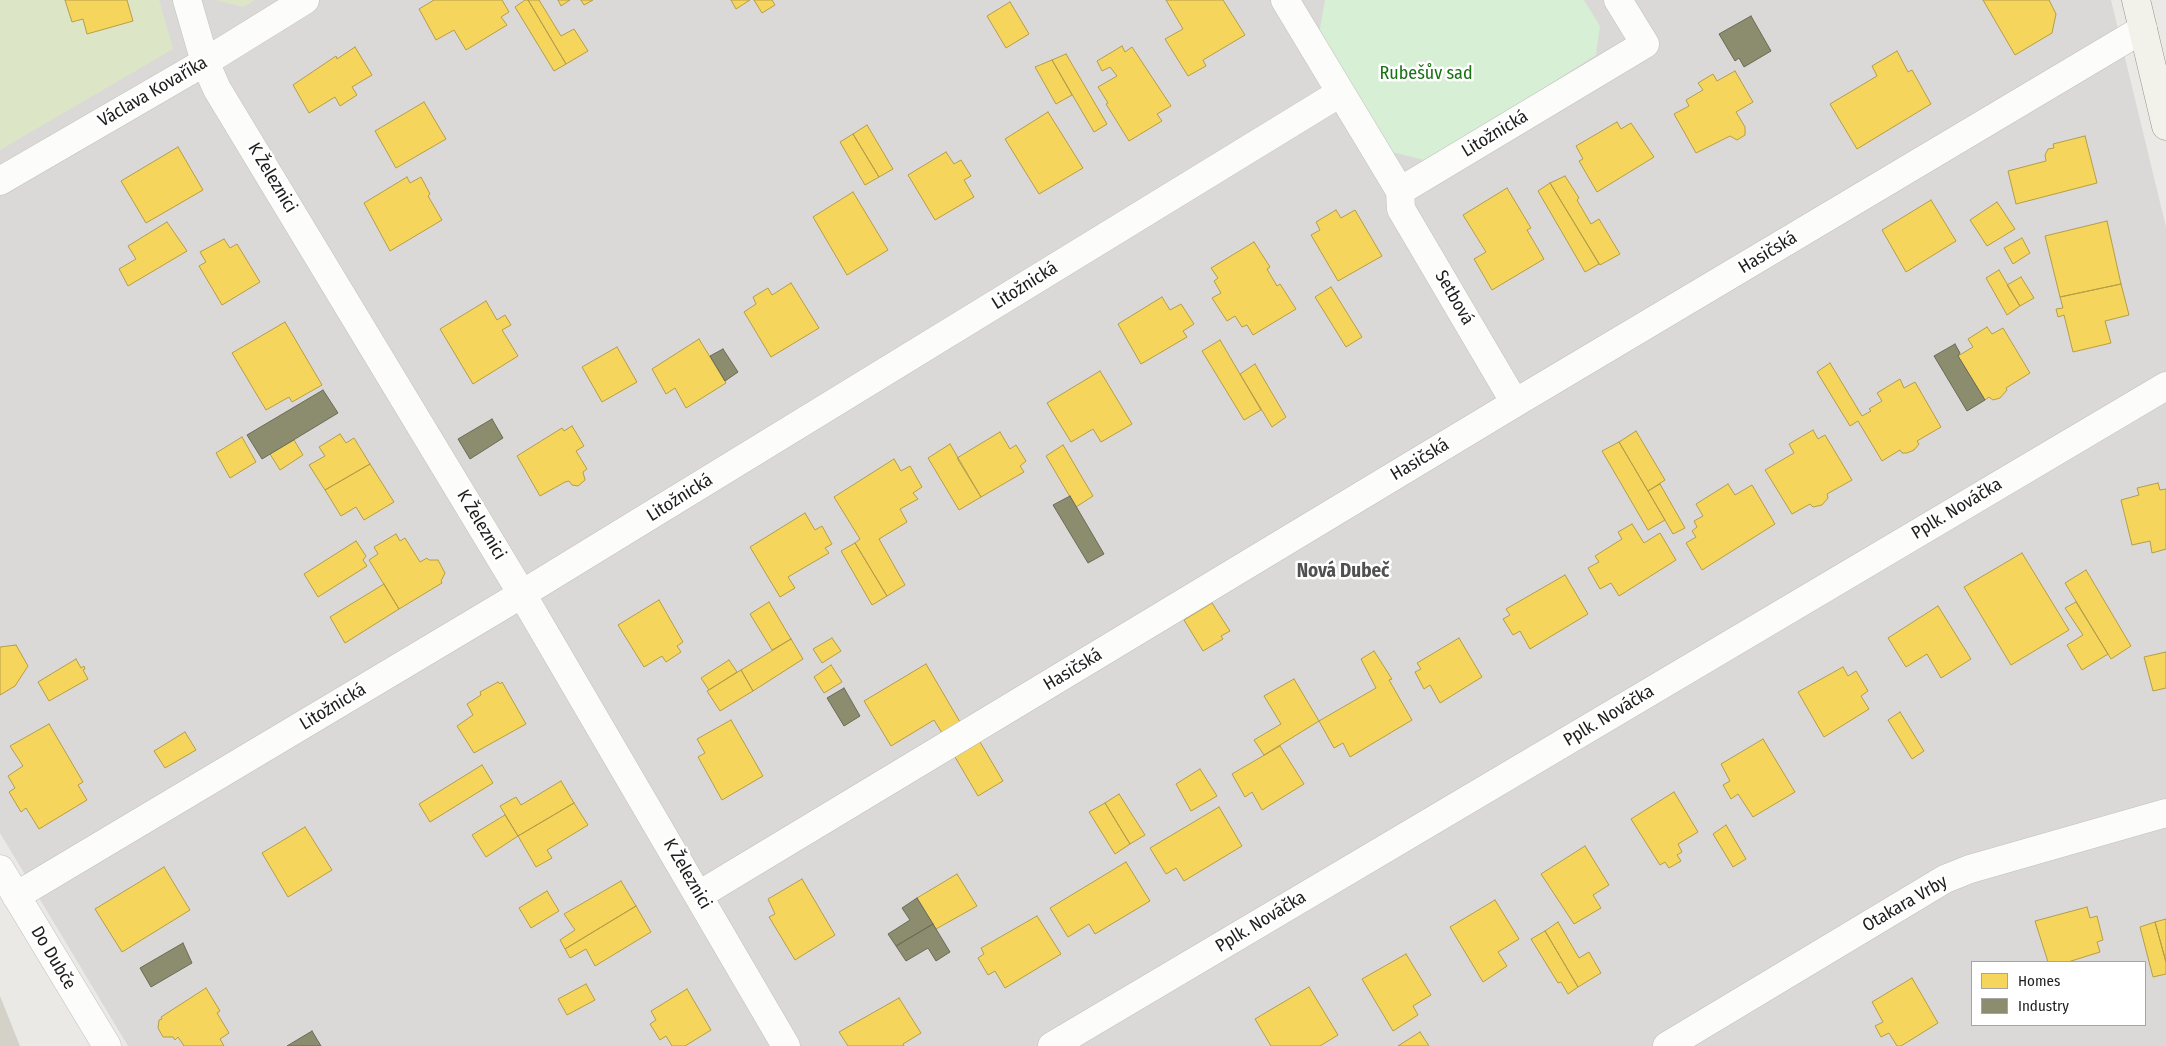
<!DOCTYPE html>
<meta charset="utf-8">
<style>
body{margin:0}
#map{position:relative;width:2166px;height:1046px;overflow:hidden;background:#ebe9e6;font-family:"Fira Sans Condensed",sans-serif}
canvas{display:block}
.legend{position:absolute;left:1971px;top:961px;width:175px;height:65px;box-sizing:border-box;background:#fff;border:1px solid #a5a5a5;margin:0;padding:6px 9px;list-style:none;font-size:15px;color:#1d1d1d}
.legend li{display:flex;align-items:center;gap:10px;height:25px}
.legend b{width:25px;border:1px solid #a5a5a5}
</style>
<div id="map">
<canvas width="2166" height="1046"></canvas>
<ul class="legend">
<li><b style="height:14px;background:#f6d55c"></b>Homes</li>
<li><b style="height:14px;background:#8c8c6e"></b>Industry</li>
</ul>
</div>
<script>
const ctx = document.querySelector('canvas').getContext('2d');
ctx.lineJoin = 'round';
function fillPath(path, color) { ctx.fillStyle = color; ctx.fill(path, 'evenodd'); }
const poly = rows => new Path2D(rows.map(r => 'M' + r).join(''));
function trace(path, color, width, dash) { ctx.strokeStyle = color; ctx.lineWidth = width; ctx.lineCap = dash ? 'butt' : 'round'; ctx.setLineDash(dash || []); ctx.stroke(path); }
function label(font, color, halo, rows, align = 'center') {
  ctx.font = font + ' "Fira Sans Condensed",sans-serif'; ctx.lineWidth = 5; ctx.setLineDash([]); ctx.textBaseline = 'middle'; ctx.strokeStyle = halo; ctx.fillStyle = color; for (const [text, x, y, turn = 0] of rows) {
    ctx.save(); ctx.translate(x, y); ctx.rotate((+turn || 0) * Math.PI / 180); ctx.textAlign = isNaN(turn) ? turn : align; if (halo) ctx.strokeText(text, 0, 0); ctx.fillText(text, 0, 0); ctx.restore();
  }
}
const residential = poly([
 [0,0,2111,0,2166,227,2166,1046,128,1046,0,833],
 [1972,962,2145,962,2145,1025,1972,1025]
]);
const construction = poly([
 [0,996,20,1046,0,1046]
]);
const grass = poly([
 [0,0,159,0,173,49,0,150],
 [216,0,255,0,243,7]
]);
const park = poly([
 [1325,0,1584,0,1600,26,1596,55,1428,161,1384,150,1319,34]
]);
const homes = poly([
 [65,0,127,0,133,21,87,34,83,19,72,22,65,0],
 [434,0,502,0,509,12,501,17,507,25,466,50,454,30,436,40,419,9,434,0],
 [525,0,528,0,566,64,554,71,515,7,525,0],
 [528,0,539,0,561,36,574,29,588,51,566,64,528,0],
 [558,0,570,0,561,6,558,0],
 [581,0,593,0,584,5,581,0],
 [731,0,750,0,736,9,731,0],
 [754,0,772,0,775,5,762,13,754,0],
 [1166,0,1223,0,1245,35,1203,60,1206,66,1188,76,1165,39,1183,29,1166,0],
 [1983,0,2049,0,2056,14,2052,33,2015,55,1983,0],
 [1010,2,1029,34,1006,48,987,16,1010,2],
 [1122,46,1125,52,1132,47,1171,106,1157,114,1162,121,1129,141,1106,104,1108,103,1098,87,1117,76,1110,67,1102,71,1097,61,1122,46],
 [355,47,372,75,352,87,357,95,340,106,335,97,309,113,293,85,336,56,337,59,355,47],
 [1897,51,1908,72,1912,70,1931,104,1857,149,1830,104,1877,76,1872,66,1897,51],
 [1066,54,1107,124,1094,132,1052,60,1066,54],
 [1052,60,1072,95,1056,104,1035,67,1052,60],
 [1735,71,1753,102,1736,112,1745,127,1745,135,1737,140,1730,136,1696,153,1674,114,1689,106,1686,100,1703,90,1698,83,1713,74,1717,81,1735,71],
 [424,102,446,139,396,168,375,131,424,102],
 [1048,112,1083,168,1039,194,1005,139,1048,112],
 [1617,122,1621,129,1631,123,1654,157,1597,192,1579,161,1583,159,1576,146,1617,122],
 [867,125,893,169,879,177,853,134,867,125],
 [853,134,879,177,865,185,840,142,853,134],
 [2085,136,2097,183,2016,204,2008,171,2046,161,2045,155,2048,149,2054,148,2053,144,2085,136],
 [178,147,203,190,146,223,121,181,178,147],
 [946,152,954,164,961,160,971,176,964,180,974,197,935,220,908,175,946,152],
 [1565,176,1579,198,1577,200,1591,224,1599,219,1620,254,1600,265,1550,183,1565,176],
 [407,177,410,183,421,177,430,194,428,196,442,220,390,251,364,203,407,177],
 [1550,183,1599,264,1585,272,1538,191,1550,183],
 [1507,188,1531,228,1527,230,1544,259,1492,290,1474,259,1486,252,1463,215,1507,188],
 [853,192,888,250,847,275,813,217,853,192],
 [1931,200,1956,241,1906,272,1882,230,1931,200],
 [1997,202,2015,229,1987,246,1970,220,1997,202],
 [1336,210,1341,218,1355,210,1382,256,1338,281,1311,235,1320,230,1316,222,1336,210],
 [2107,221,2121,284,2060,297,2045,236,2107,221],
 [167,222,187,251,128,286,119,269,136,259,128,246,167,222],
 [2022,238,2030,253,2013,264,2004,248,2022,238],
 [224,239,230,248,237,244,260,282,222,305,199,266,206,262,200,252,224,239],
 [1254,242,1270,267,1267,269,1277,286,1280,284,1296,309,1253,335,1247,325,1242,327,1235,316,1227,321,1212,298,1221,293,1214,281,1218,278,1211,268,1254,242],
 [1999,270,2020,306,2007,315,1986,278,1999,270],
 [2021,277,2034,298,2020,306,2007,285,2021,277],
 [791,283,819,328,771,357,744,312,756,304,753,297,768,288,772,295,791,283],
 [2121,284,2129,315,2105,321,2111,343,2073,352,2064,315,2058,317,2056,309,2063,308,2060,297,2121,284],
 [1331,287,1362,337,1346,347,1315,297,1331,287],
 [1162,297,1170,310,1181,304,1194,324,1183,331,1187,337,1141,364,1118,324,1162,297],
 [486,301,497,320,505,315,511,325,502,330,518,356,473,384,440,329,486,301],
 [285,322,322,385,292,402,289,397,266,410,232,353,285,322],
 [1987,327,1992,334,2003,328,2030,373,2006,388,2007,390,2000,398,1993,400,1989,397,1985,400,1958,356,1973,347,1968,339,1987,327],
 [699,339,726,383,686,408,675,388,666,394,652,369,699,339],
 [1220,340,1261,410,1244,420,1202,351,1220,340],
 [617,347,637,382,602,402,582,367,617,347],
 [1830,363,1862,416,1871,411,1869,409,1882,401,1877,393,1900,379,1904,388,1915,382,1941,427,1917,441,1919,444,1914,450,1907,453,1902,453,1900,450,1882,461,1858,421,1850,426,1817,372,1830,363],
 [1255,364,1286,417,1272,427,1240,374,1255,364],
 [1100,371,1132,424,1101,442,1093,429,1071,442,1047,403,1100,371],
 [572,426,584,446,576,451,587,469,583,472,585,480,578,486,572,485,569,481,565,482,540,496,517,456,562,428,564,431,572,426],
 [1813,430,1818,439,1825,435,1852,480,1827,494,1828,498,1822,505,1813,507,1810,504,1792,514,1765,470,1794,453,1789,444,1813,430],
 [1636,431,1665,480,1648,491,1619,442,1636,431],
 [1000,432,1010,449,1016,445,1026,461,1020,466,1024,472,981,497,957,458,1000,432],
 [340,434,346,443,354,438,370,464,325,490,309,465,325,456,319,447,340,434],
 [242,437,256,462,230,478,216,453,242,437],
 [294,440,303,455,280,470,270,454,294,440],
 [1619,442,1665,520,1648,530,1602,451,1619,442],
 [950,444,981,497,959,510,928,458,950,444],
 [1063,445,1093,496,1076,507,1046,456,1063,445],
 [894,459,901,471,910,466,922,487,913,493,918,499,900,509,907,522,879,539,905,585,887,596,855,543,860,539,834,497,894,459],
 [370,464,394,502,364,520,356,507,341,516,325,490,370,464],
 [2158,483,2160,490,2166,489,2166,549,2152,553,2150,541,2132,545,2121,500,2139,495,2137,488,2158,483],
 [1660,484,1685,528,1673,534,1648,491,1660,484],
 [1728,484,1735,495,1752,485,1775,524,1702,570,1686,543,1696,537,1692,531,1697,527,1694,521,1703,516,1696,504,1728,484],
 [805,513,815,530,822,526,832,544,825,548,829,553,788,577,795,588,780,597,750,547,805,513],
 [1632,524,1644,543,1660,533,1676,560,1619,596,1611,583,1600,589,1588,568,1599,562,1595,556,1622,539,1618,532,1632,524],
 [396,534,400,541,405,538,420,562,427,558,429,560,438,560,445,573,441,581,442,583,399,609,369,560,378,554,374,547,396,534],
 [356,541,366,556,363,560,367,566,318,597,304,574,356,541],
 [855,543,887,596,872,605,841,551,855,543],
 [2022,553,2069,630,2011,665,1964,587,2022,553],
 [2086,570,2131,646,2111,659,2065,583,2086,570],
 [1565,575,1588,614,1530,649,1520,631,1513,635,1503,619,1510,615,1506,609,1565,575],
 [384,584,399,609,345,643,330,617,384,584],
 [659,600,683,642,677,646,681,652,666,662,662,656,644,667,618,625,659,600],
 [769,602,791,639,772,650,750,614,769,602],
 [2076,602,2108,654,2082,670,2067,645,2083,635,2065,608,2076,602],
 [1212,603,1230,631,1221,636,1223,639,1203,651,1184,620,1212,603],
 [1938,606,1971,659,1941,678,1927,654,1906,667,1888,638,1938,606],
 [832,638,841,651,822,663,813,649,832,638],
 [1459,638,1482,677,1440,703,1430,685,1424,689,1415,672,1421,669,1417,663,1459,638],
 [791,639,803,659,753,691,741,670,791,639],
 [16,645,28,666,15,686,0,695,0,647,16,645],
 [1374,651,1392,679,1389,680,1412,720,1350,757,1343,743,1334,748,1319,721,1376,688,1361,659,1374,651],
 [2166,652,2166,688,2153,691,2144,657,2166,652],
 [76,659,81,668,84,666,85,669,83,670,88,679,49,701,38,682,76,659],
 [729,660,737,672,709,690,701,678,729,660],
 [926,664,960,722,942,733,934,720,891,746,864,701,926,664],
 [831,665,842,682,824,693,814,677,831,665],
 [1843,667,1848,676,1856,671,1868,691,1861,696,1869,709,1824,737,1798,692,1843,667],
 [741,670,753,691,720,711,707,691,741,670],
 [1294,679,1319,721,1264,755,1254,740,1281,724,1264,696,1294,679],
 [498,682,500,684,502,682,526,724,474,753,457,726,473,715,467,704,481,695,480,692,498,682],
 [1900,712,1924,751,1912,759,1888,720,1900,712],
 [731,720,763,776,722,800,698,757,705,753,697,739,731,720],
 [49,724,83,782,78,785,87,800,39,829,26,808,21,812,9,792,15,788,8,776,23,766,10,746,49,724],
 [185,732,196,750,165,768,154,751,185,732],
 [1763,739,1795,792,1753,817,1738,794,1731,799,1723,785,1730,781,1721,764,1763,739],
 [980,742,1003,781,978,796,955,757,980,742],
 [1280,746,1304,784,1262,810,1252,792,1245,797,1232,774,1280,746],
 [482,765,493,783,430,822,419,804,482,765],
 [1200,769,1217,796,1191,811,1176,784,1200,769],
 [561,781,574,803,518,836,500,806,516,797,521,805,561,781],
 [1674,792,1698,832,1678,844,1682,852,1677,855,1681,861,1669,868,1665,862,1660,865,1631,819,1674,792],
 [1119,794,1145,835,1130,844,1105,803,1119,794],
 [574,803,588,825,547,850,552,858,536,867,518,836,574,803],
 [1105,803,1130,844,1115,854,1089,812,1105,803],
 [1219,807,1242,846,1184,881,1176,868,1166,874,1150,848,1219,807],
 [505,815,518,836,486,857,472,835,505,815],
 [1726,825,1746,859,1733,867,1713,834,1726,825],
 [305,827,332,870,288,897,262,853,305,827],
 [1585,846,1609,885,1593,895,1601,908,1574,924,1541,874,1585,846],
 [1126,862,1150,901,1095,934,1089,924,1068,937,1050,908,1126,862],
 [164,867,190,910,122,952,95,909,164,867],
 [957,874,977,906,936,929,917,898,957,874],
 [802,879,835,935,795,960,769,917,775,914,768,899,802,879],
 [621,881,636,906,565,949,560,940,575,930,564,914,621,881],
 [547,891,559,911,531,928,519,908,547,891],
 [1495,900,1519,939,1498,952,1507,966,1483,982,1450,927,1495,900],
 [636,906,651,932,595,966,586,949,570,958,565,949,636,906],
 [2087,907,2090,918,2097,916,2103,940,2097,942,2100,952,2068,962,2048,962,2035,921,2087,907],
 [1037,916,1061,954,1005,988,995,971,988,975,978,958,984,954,981,948,1037,916],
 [2166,919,2166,962,2155,922,2166,919],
 [1558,922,1579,958,1589,952,1601,973,1578,987,1545,931,1558,922],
 [2155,922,2166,962,2166,974,2153,977,2140,927,2155,922],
 [1545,931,1578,987,1568,994,1561,982,1558,983,1531,939,1545,931],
 [1406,954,1431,995,1413,1006,1418,1015,1393,1031,1362,979,1406,954],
 [1912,978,1938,1023,1901,1046,1897,1046,1889,1033,1881,1037,1875,1026,1883,1022,1872,1002,1912,978],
 [586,984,595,1000,567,1015,558,999,586,984],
 [1309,987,1338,1035,1320,1046,1271,1046,1255,1019,1309,987],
 [206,988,220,1011,217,1013,229,1033,220,1039,224,1046,184,1046,178,1037,175,1040,173,1037,163,1037,158,1028,159,1020,162,1019,161,1017,206,988],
 [687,989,711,1030,685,1046,672,1046,666,1036,660,1040,650,1024,656,1020,651,1011,687,989],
 [899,998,921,1033,903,1044,904,1046,848,1046,839,1032,899,998],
 [1420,1032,1429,1046,1398,1046,1420,1032]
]);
const industry = poly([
 [1751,16,1771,51,1744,67,1739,58,1735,61,1719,34,1751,16],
 [1955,344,1960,353,1958,356,1985,400,1967,411,1934,356,1955,344],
 [723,349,738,372,725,381,710,356,723,349],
 [323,390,338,413,262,459,247,435,323,390],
 [492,419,503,438,470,459,458,439,492,419],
 [1070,496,1104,554,1088,563,1053,505,1070,496],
 [844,688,860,716,844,726,827,698,844,688],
 [917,898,933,924,896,946,888,934,910,920,902,908,917,898],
 [933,924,950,952,936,961,928,948,906,961,896,946,933,924],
 [183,943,192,963,151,987,140,968,183,943],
 [312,1031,321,1046,287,1046,312,1031]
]);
const street = poly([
 [187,0,205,62,217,89,522,594,786,1046],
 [1285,0,1400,191,1645,44,1618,0],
 [0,181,205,62,305,0],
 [1400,191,1401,209,1515,403],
 [0,869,107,1046],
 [699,895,1515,403,2143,29],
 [16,896,522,594,1340,93],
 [1052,1046,2166,386],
 [1667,1046,1945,879,1970,869,2166,813]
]);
const secondary = poly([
 [2136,0,2166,126]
]);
const parkNames = [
 ["Rubešův sad",1426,74]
];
const streetNames = [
 ["Václava Kovaříka",153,92,-30],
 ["Litožnická",1495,134,-31],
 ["K Železnici",272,178,59],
 ["Hasičská",1768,253,-31],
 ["Litožnická",1025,286,-32],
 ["Setbová",1454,298,60],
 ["Hasičská",1420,460,-31],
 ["Litožnická",680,498,-32],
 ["Pplk. Nováčka",1957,509,-31],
 ["K Železnici",481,525,59],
 ["Hasičská",1073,670,-31],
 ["Litožnická",333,707,-31],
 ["Pplk. Nováčka",1609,716,-31],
 ["K Železnici",687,874,60],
 ["Otakara Vrby",1905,904,-30],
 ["Pplk. Nováčka",1261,922,-31],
 ["Do Dubče",53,958,59]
];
const neighbourhoodNames = [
 ["Nová Dubeč",1343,572]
];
fillPath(residential, '#dad9d7');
fillPath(construction, '#d4d2c8');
fillPath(grass, '#dce6c7');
fillPath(park, '#d7efd4');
fillPath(homes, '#f6d55c');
trace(homes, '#b59e49', 1);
fillPath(industry, '#8c8c6e');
trace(industry, '#6b6b56', 1);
trace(street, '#c1c0be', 29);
trace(secondary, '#949280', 29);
trace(street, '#fcfcfb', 28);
trace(secondary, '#f2f1ea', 28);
label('18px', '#1a7115', '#fff', parkNames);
label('18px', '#1d1d1d', '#fff', streetNames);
label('bold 19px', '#505050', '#fff', neighbourhoodNames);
</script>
